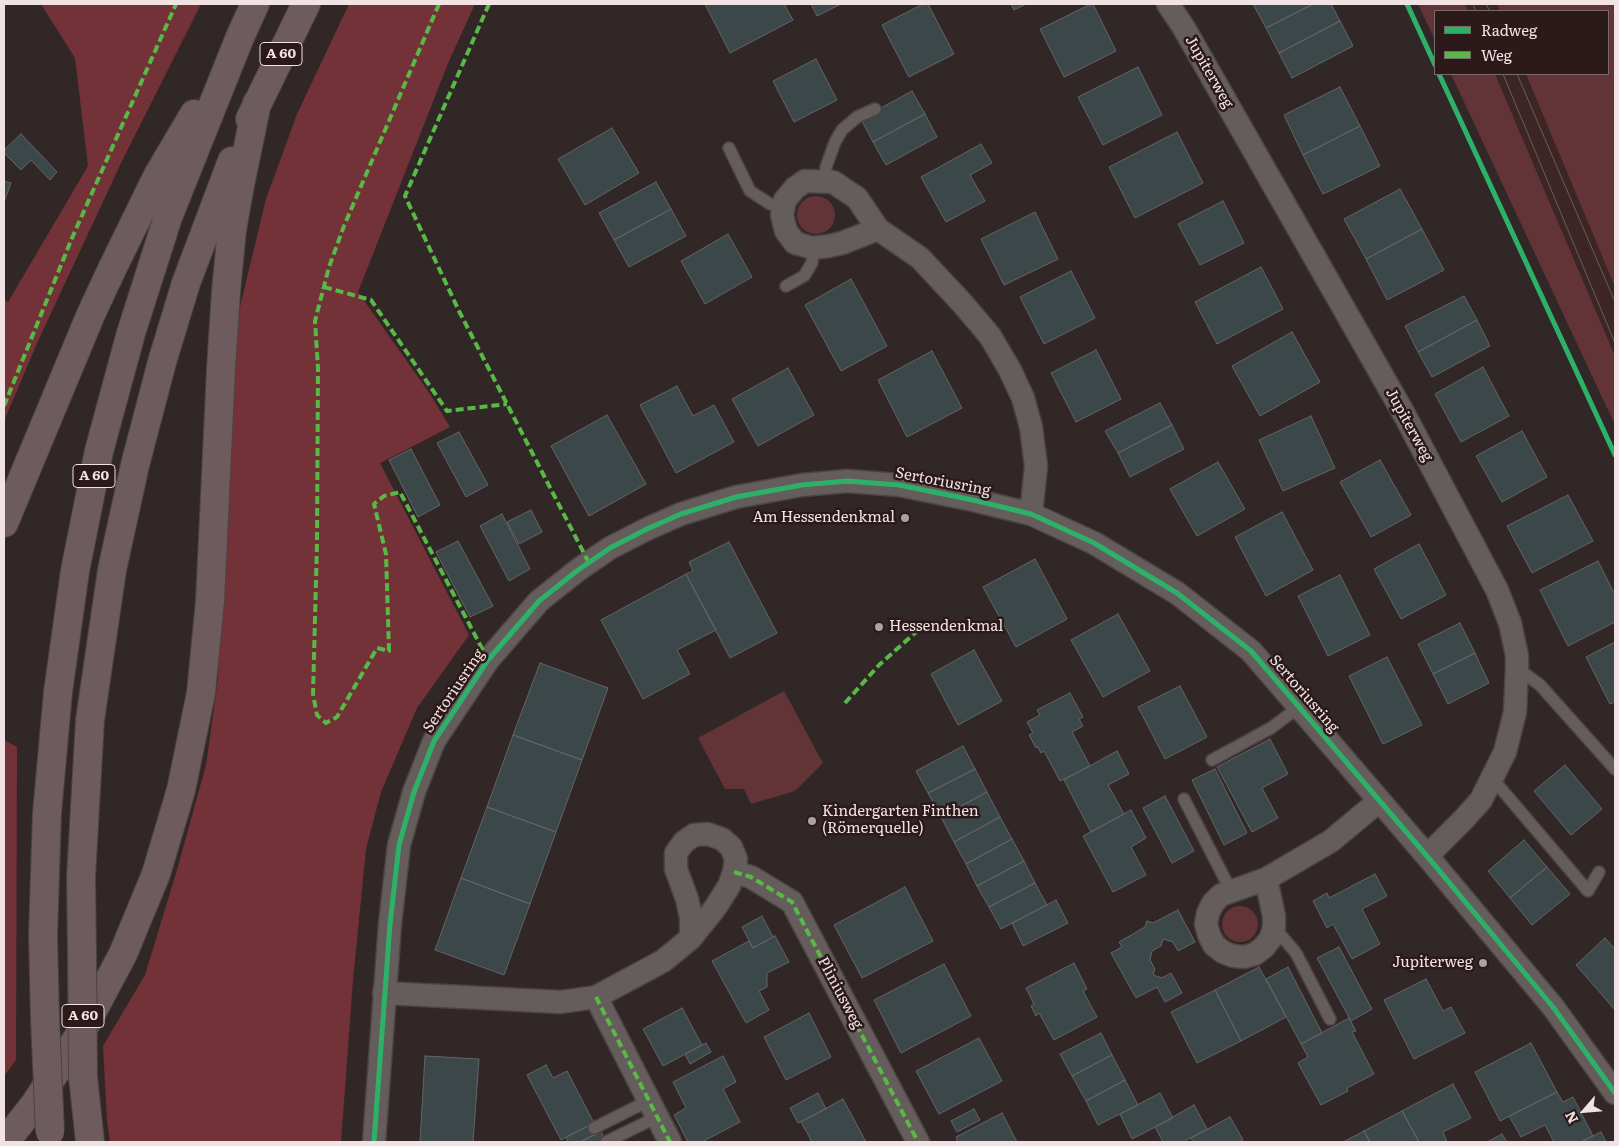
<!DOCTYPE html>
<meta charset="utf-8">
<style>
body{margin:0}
#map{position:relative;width:1619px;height:1146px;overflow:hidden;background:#322727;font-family:Literata,serif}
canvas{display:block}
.frame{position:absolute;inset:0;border:5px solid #f1e3e3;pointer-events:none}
.legend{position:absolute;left:1434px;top:10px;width:175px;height:65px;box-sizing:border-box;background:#2c191a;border:1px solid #7b6a6a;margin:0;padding:6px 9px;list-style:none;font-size:15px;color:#f1e3e3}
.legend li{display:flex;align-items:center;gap:10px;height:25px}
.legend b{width:25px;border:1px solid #7b6a6a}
.north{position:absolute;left:1559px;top:1086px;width:50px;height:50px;-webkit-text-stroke:4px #2c191a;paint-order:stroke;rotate:243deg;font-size:14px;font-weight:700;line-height:20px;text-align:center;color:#f1e3e3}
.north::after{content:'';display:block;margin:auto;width:18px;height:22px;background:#f1e3e3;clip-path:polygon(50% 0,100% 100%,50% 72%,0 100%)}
</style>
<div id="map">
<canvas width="1619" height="1146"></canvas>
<div class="frame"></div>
<ul class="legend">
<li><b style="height:6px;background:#2db169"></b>Radweg</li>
<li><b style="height:6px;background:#58b947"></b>Weg</li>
</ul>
<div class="north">N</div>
</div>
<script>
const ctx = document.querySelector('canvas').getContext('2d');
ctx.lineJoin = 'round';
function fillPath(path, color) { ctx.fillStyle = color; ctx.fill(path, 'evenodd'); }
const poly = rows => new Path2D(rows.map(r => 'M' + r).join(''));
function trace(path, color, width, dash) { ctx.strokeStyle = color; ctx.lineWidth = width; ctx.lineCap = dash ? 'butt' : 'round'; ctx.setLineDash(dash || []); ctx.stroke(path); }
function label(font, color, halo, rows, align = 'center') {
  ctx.font = font + ' Literata,serif'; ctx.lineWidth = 5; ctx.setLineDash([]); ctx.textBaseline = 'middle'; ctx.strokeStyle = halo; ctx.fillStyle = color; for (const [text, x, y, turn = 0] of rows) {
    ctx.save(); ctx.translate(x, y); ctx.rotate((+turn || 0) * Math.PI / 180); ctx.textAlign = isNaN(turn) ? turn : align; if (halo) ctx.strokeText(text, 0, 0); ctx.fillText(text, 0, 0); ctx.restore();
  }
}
const built = poly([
 [1465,4,1497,4,1500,11,1468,11],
 [1495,74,1526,74,1615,287,1615,356]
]);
const green = poly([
 [1418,4,1465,4,1468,11,1435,11,1435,40],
 [1497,4,1615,4,1615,287,1526,74,1608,74,1608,11,1500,11],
 [1451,74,1495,74,1615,356,1615,425],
 '797 215a19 19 0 1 1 38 0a19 19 0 1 1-38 0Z',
 [784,691,823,763,795,791,751,804,744,789,725,789,698,738],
 '1222 924a18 18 0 1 1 36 0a18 18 0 1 1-36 0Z'
]);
const forest = poly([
 [41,4,201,4,122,161,38,341,4,421,4,299,8,302,88,166,75,58],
 [349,4,475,4,449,61,358,292,430,394,450,427,380,463,469,635,417,708,381,792,366,849,353,980,341,1142,110,1142,107,1120,103,1046,145,975,177,870,206,765,218,679,224,423,240,307,266,199,297,114],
 [4,740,17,747,16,1060,4,1076]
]);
const building = poly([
 [705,4,784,4,793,20,730,53,705,4],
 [811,4,841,4,817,16,811,4],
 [923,4,928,4,954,54,909,77,882,25,923,4],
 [1011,4,1026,4,1014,10,1011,4],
 [1091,4,1093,4,1116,51,1064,77,1040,29,1091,4],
 [1253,4,1313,4,1266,28,1253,4],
 [1313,4,1331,4,1340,21,1279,53,1266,28,1313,4],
 [1340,21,1353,46,1292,78,1279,53,1340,21],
 [816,59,837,100,794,122,773,81,816,59],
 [1138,67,1162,115,1103,145,1078,97,1138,67],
 [1340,87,1360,126,1303,155,1284,115,1340,87],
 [912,91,925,114,873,142,861,119,912,91],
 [925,114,937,137,886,165,873,142,925,114],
 [1360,126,1380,166,1323,194,1303,155,1360,126],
 [612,128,639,173,585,205,558,159,612,128],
 [1177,132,1203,183,1135,218,1109,167,1177,132],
 [21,134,57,172,50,180,31,160,21,170,4,153,4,150,21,134],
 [981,144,992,163,970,175,985,201,946,222,921,177,981,144],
 [4,181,11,183,4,202,4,181],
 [656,182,671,209,614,240,599,213,656,182],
 [1400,189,1422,229,1366,259,1344,219,1400,189],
 [1223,201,1244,243,1200,265,1178,224,1223,201],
 [671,209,686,236,629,267,614,240,671,209],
 [1035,212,1058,259,1004,285,981,239,1035,212],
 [1422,229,1444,270,1387,300,1366,259,1422,229],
 [728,234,752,277,705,304,681,261,728,234],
 [1261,267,1283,309,1217,344,1195,302,1261,267],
 [1071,271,1095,318,1044,344,1020,297,1071,271],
 [851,279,887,346,841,371,805,305,851,279],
 [1464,296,1477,320,1418,352,1405,326,1464,296],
 [1477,320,1490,346,1432,377,1418,352,1477,320],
 [1292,332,1320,382,1260,416,1232,366,1292,332],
 [1096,350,1121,399,1076,422,1051,373,1096,350],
 [932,351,962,408,907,437,878,380,932,351],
 [1483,367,1509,416,1461,442,1435,394,1483,367],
 [788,368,814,415,758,446,732,399,788,368],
 [677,386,693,416,714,405,734,442,676,473,640,405,677,386],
 [1160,403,1172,425,1118,453,1105,431,1160,403],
 [607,415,646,484,589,516,551,446,607,415],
 [1311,416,1335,468,1283,491,1259,440,1311,416],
 [1172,425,1184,449,1130,477,1118,453,1172,425],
 [1522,431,1547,477,1502,502,1476,456,1522,431],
 [459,432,488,485,466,497,437,443,459,432],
 [411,449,440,505,418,517,389,460,411,449],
 [1380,460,1411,515,1371,537,1340,482,1380,460],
 [1218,462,1245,509,1197,536,1170,489,1218,462],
 [1568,495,1593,541,1532,573,1507,526,1568,495],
 [531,510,542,532,519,544,507,522,531,510],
 [1282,512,1313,570,1266,596,1235,537,1282,512],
 [502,514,530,569,509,581,480,526,502,514],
 [458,541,493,606,470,617,436,552,458,541],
 [729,542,777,633,730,658,686,574,693,571,689,562,729,542],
 [1419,544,1446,595,1401,619,1374,569,1419,544],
 [1035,559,1067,619,1016,647,983,587,1035,559],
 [1598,561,1615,595,1615,622,1568,646,1540,590,1598,561],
 [686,574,716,630,677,650,690,674,643,699,601,620,686,574],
 [1340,575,1370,635,1328,656,1298,596,1340,575],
 [1118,614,1150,671,1103,697,1071,640,1118,614],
 [1460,623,1475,653,1433,674,1418,644,1460,623],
 [1615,642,1615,702,1610,704,1586,657,1615,642],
 [974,650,1002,701,958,725,931,674,974,650],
 [1475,653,1489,683,1448,704,1433,674,1475,653],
 [1387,657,1422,725,1383,744,1349,676,1387,657],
 [540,663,608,688,582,760,513,735,540,663],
 [1180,686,1207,737,1165,759,1138,707,1180,686],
 [1070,693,1083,717,1079,719,1083,726,1072,732,1090,766,1060,781,1044,751,1041,753,1038,747,1036,748,1029,735,1033,733,1027,722,1040,715,1037,710,1070,693],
 [513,735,582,760,556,832,487,807,513,735],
 [1270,739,1288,774,1262,788,1278,818,1252,832,1217,767,1270,739],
 [963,746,975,769,928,793,916,771,963,746],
 [1117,751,1129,774,1108,785,1124,814,1091,832,1064,780,1117,751],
 [1565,765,1602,809,1571,835,1534,791,1565,765],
 [975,769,987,792,941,817,928,793,975,769],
 [1215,769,1247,833,1224,845,1192,780,1215,769],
 [987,792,1000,817,954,842,941,817,987,792],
 [1165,796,1194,851,1172,863,1143,808,1165,796],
 [487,807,556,832,530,904,461,878,487,807],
 [1131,810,1146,838,1131,847,1146,875,1113,892,1083,836,1131,810],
 [1000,817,1012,839,966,864,954,842,1000,817],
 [1012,839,1024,861,977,886,966,864,1012,839],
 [1524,840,1547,867,1510,898,1488,871,1524,840],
 [1024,861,1035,883,989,907,977,886,1024,861],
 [1547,867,1570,894,1532,925,1510,898,1547,867],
 [1375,874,1387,896,1362,909,1380,944,1352,959,1333,924,1327,928,1313,901,1327,893,1329,898,1375,874],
 [461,878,530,904,504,975,435,950,461,878],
 [1035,883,1047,905,1001,929,989,907,1035,883],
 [905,887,933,941,862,978,834,925,905,887],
 [1056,900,1068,923,1023,946,1012,923,1056,900],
 [1178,910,1195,942,1178,951,1173,942,1163,939,1161,946,1152,951,1150,960,1155,969,1153,975,1162,978,1171,973,1182,993,1165,1002,1157,987,1136,998,1111,953,1122,947,1119,942,1145,927,1147,921,1153,923,1178,910],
 [762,916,773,937,753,948,742,927,762,916],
 [775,936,789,962,767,973,767,987,759,991,769,1010,746,1023,712,961,749,941,753,948,775,936],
 [1605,938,1615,949,1615,1010,1576,965,1605,938],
 [1339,947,1372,1009,1351,1021,1317,958,1339,947],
 [1074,963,1087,989,1083,991,1097,1017,1054,1040,1039,1013,1036,1016,1031,1006,1034,1004,1026,988,1074,963],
 [944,964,971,1016,901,1053,874,1000,944,964],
 [1259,967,1286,1017,1241,1041,1215,990,1259,967],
 [1288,967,1322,1033,1301,1044,1266,979,1288,967],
 [1426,979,1443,1011,1451,1007,1465,1033,1414,1059,1384,1000,1426,979],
 [1215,990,1241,1041,1197,1063,1171,1012,1215,990],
 [682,1008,702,1045,663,1066,643,1029,682,1008],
 [809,1013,831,1057,786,1080,764,1037,809,1013],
 [1349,1018,1356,1031,1352,1032,1374,1074,1347,1088,1348,1091,1321,1105,1298,1063,1308,1057,1301,1044,1349,1018],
 [1101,1033,1112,1055,1072,1076,1060,1054,1101,1033],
 [979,1038,1002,1081,939,1114,916,1071,979,1038],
 [706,1043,711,1052,690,1064,685,1054,706,1043],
 [1531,1043,1557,1092,1500,1121,1475,1072,1531,1043],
 [1112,1055,1125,1080,1086,1101,1072,1076,1112,1055],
 [425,1056,479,1059,473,1142,420,1142,425,1056],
 [723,1056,736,1082,723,1089,740,1122,702,1142,688,1142,674,1115,686,1108,673,1082,723,1056],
 [546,1065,553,1078,567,1071,594,1123,561,1140,527,1075,546,1065],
 [1125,1080,1138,1105,1098,1125,1086,1101,1125,1080],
 [1453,1084,1471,1118,1443,1132,1447,1142,1419,1142,1402,1111,1453,1084],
 [1557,1092,1563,1102,1573,1097,1593,1136,1581,1142,1554,1142,1545,1125,1521,1137,1509,1116,1557,1092],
 [818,1093,826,1109,798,1123,790,1108,818,1093],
 [1160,1093,1173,1118,1132,1139,1120,1114,1160,1093],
 [843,1099,866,1142,812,1142,801,1122,843,1099],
 [1194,1105,1207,1129,1183,1142,1163,1142,1155,1127,1194,1105],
 [974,1109,980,1120,957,1132,951,1121,974,1109],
 [1402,1111,1419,1142,1370,1142,1364,1131,1402,1111],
 [1002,1113,1017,1142,958,1142,956,1137,1002,1113],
 [1230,1117,1243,1140,1238,1142,1193,1142,1191,1138,1230,1117],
 [592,1124,597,1134,580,1142,568,1142,566,1137,592,1124],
 [601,1131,606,1142,580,1142,601,1131],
 [1364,1131,1370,1142,1343,1142,1364,1131],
 [1601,1132,1606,1142,1581,1142,1601,1132],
 [1502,1134,1507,1142,1487,1142,1502,1134]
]);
const service = poly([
 [729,148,750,191,770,204,783,208],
 [826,181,826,167,835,142,842,130,857,117,875,109],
 [786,286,804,276,812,263,813,248],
 [1517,668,1540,685,1615,769],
 [1212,760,1271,728,1299,707],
 [1492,778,1588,891,1599,872],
 [1184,799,1231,891],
 [1274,927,1296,953,1330,1019],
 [594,1128,648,1101],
 [606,1142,657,1117]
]);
const minor = poly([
 [1168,4,1184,28,1404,414,1497,590,1510,623,1517,656,1517,668,1515,712,1505,752,1481,800,1464,819,1427,856],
 [878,229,857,198,833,182,805,181,795,188,785,200,782,215,786,231,795,243,813,248,829,246,842,243,878,229,920,258,963,304,990,336,1010,370,1023,398,1031,427,1036,466,1031,514],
 [734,872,751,877,792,902,918,1142],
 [1266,879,1274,916,1274,927,1271,938,1264,947,1255,954,1244,957,1233,956,1223,952,1214,945,1209,935,1206,924,1208,913,1213,903,1221,895,1266,879,1331,841,1379,801],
 [384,993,561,1002,596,997,663,961,691,938,715,908,729,886,734,872,736,859,731,847,722,839,708,834,694,835,684,842,676,853,676,869,687,899,691,917,691,938],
 [596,997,670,1142],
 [374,1142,390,924,399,845,414,792,434,741,488,660,539,601,578,570,610,548,647,529,681,514,736,497,802,485,847,481,899,485,973,500,1031,514,1094,543,1177,593,1251,651,1427,856,1553,1007,1615,1093]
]);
const motorway = poly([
 [250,119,306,4],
 [4,523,91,314,112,269,158,175,194,114],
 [82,955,81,877,90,720,112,570,135,465,162,362,186,283,232,161],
 [45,1019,43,935,47,813,58,692,75,571,99,451,131,333,168,217,240,37,255,4],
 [83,1077,90,1142],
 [5,1142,35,1104,82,1031,123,954,156,874,181,790,201,693,210,601,221,369,226,291,232,230,240,185,257,103]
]);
const tram = poly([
 [1473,4,1476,11],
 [1486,4,1490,11],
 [1503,74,1615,343],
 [1517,74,1615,302]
]);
const motorwayBridge = poly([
 [82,955,83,1077],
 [45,1019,50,1132]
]);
const quiet = poly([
 [439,4,344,226,329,267,315,321,318,368,317,543,313,694,317,715,326,723,337,717,377,648,389,651,386,554,374,504,384,496,400,492,488,660],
 [489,4,405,196,459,311,589,563],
 [324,287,371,300,447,411,507,404],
 [4,406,72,238,176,4],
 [845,703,879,665,925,624],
 [734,872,751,877,792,902,918,1142],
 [596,997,670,1142]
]);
const cycleway = poly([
 [1407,4,1435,65],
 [1439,74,1615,455],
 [374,1142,390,924,399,845,414,792,434,741,488,660,539,601,578,570,610,548,647,529,681,514,736,497,802,485,847,481,899,485,973,500,1031,514,1094,543,1177,593,1251,651,1427,856,1553,1007,1615,1093]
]);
const markers = [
 [905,518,5,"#aea1a1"],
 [879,627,5,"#aea1a1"],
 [812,821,5,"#aea1a1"],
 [1483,963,5,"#aea1a1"]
];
const shields = [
 [281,54,42],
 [94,476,42],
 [83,1016,42]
];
const shieldNames = [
 ["A 60",281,54],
 ["A 60",94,476],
 ["A 60",83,1016]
];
const streetNames = [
 ["Jupiterweg",1209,72,60],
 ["Jupiterweg",1409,425,61],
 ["Sertoriusring",943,482,11],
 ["Sertoriusring",454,691,-56],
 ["Sertoriusring",1304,694,49],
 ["Pliniusweg",840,993,62]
];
const poiNames = [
 ["Am Hessendenkmal",895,518],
 ["Hessendenkmal",889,627,"left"],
 ["Kindergarten Finthen",822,812,"left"],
 ["(Römerquelle)",822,829,"left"],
 ["Jupiterweg",1473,963]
];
fillPath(built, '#3d2526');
fillPath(green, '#623437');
fillPath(forest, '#733238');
fillPath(building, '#3c474a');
trace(building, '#646466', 1);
trace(service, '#4c4343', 14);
trace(minor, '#4c4343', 25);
trace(motorway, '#4c4343', 30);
trace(service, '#655c5c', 11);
trace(minor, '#655c5c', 22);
trace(motorway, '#6e5b5d', 28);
trace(tram, '#665e5e', 1);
trace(motorwayBridge, '#4c4343', 30, []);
trace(motorwayBridge, '#6e5b5d', 28);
trace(quiet, '#58b947', 4, [8, 4]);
trace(cycleway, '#2db169', 5);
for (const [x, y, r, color] of markers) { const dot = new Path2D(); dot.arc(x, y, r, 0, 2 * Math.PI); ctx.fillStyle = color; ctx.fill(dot); trace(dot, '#2c191a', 2); }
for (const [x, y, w] of shields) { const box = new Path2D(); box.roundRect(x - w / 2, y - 11.5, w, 23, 4); ctx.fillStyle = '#2c191a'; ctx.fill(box); trace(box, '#f1e3e3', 1); }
label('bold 14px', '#f1e3e3', null, shieldNames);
label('15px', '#f1e3e3', '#2c191a', streetNames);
label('15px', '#f1e3e3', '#2c191a', poiNames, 'right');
</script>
